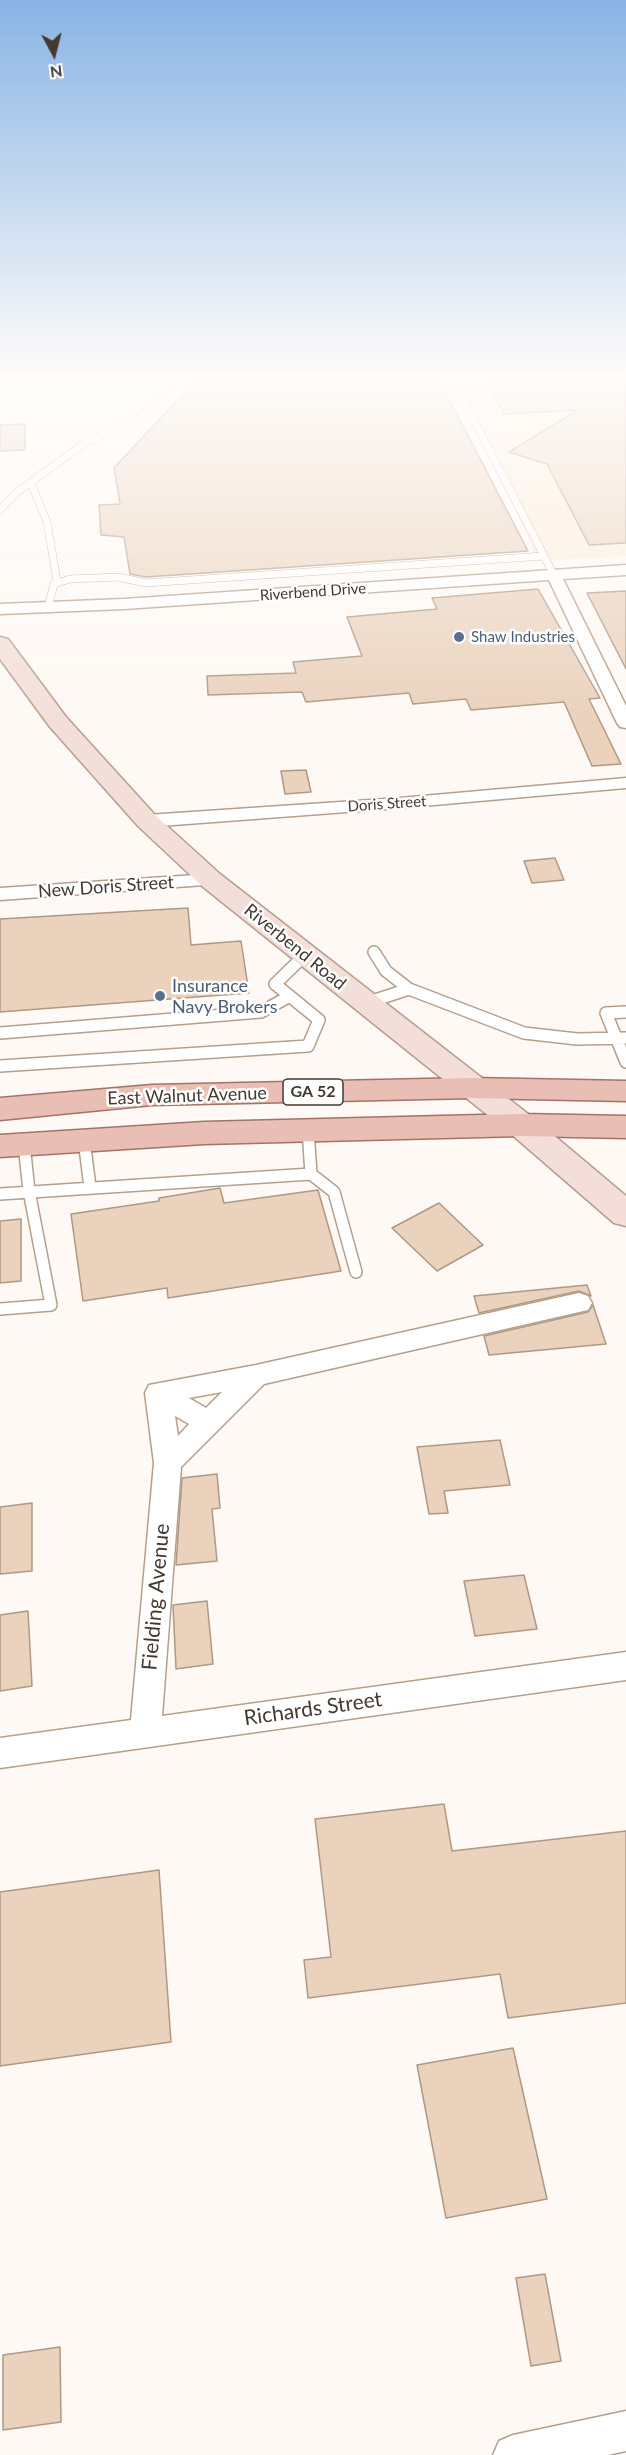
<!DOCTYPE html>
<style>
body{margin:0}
#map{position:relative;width:626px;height:2455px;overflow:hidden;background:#fef9f4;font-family:Lato,sans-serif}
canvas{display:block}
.north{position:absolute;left:24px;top:24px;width:60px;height:60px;-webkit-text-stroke:4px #fff;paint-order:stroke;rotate:173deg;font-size:16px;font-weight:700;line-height:24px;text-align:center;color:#433931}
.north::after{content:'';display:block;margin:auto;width:21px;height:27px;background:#433931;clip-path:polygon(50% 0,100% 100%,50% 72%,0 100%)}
</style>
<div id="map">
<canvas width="626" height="2455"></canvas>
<div class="north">N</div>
</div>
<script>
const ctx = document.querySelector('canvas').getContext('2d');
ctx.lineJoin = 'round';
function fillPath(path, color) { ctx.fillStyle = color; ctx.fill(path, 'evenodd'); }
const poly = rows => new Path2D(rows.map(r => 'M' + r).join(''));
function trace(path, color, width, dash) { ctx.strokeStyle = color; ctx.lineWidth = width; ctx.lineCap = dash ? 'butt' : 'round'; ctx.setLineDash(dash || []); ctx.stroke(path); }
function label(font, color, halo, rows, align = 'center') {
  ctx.font = font + ' Lato,sans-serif'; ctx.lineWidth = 5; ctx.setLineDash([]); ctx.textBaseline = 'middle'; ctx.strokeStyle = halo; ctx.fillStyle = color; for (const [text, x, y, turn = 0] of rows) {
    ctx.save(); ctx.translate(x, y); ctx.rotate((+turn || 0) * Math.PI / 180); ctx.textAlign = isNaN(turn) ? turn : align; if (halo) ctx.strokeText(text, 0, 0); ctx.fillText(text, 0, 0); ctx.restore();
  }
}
const industrial = poly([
 [456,378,626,378,626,556,538,561]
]);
const building = poly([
 [198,378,438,378,528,551,146,577,130,574,124,537,101,535,99,505,120,504,114,468,198,378],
 [486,378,626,378,626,543,589,545,547,464,509,452,578,410,504,414,486,378],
 [25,424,25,450,0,451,0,425,25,424],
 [538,589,600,698,589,699,621,764,592,766,564,702,471,710,466,699,413,704,409,693,306,702,302,692,208,695,207,676,296,673,293,662,362,656,347,617,437,609,432,598,538,589],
 [626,591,626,669,587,593,626,591],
 [306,770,311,792,285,794,281,771,306,770],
 [555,858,564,880,532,883,524,861,555,858],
 [188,908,191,945,241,941,249,993,0,1012,0,919,188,908],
 [220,1188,224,1203,318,1190,341,1271,168,1298,167,1288,83,1301,71,1214,159,1201,159,1198,220,1188],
 [439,1203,483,1245,437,1271,392,1228,439,1203],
 [21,1219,21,1281,0,1283,0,1221,21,1219],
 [587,1285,591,1296,579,1291,479,1313,474,1296,587,1285],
 [593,1305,606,1344,489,1355,484,1336,588,1312,593,1305],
 [500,1440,510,1485,444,1491,448,1513,429,1514,417,1447,500,1440],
 [217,1474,220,1508,212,1509,217,1561,176,1565,182,1478,217,1474],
 [32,1503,32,1571,0,1574,0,1507,32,1503],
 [524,1575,537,1629,475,1636,464,1581,524,1575],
 [207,1601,213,1664,176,1669,173,1605,207,1601],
 [28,1611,32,1686,0,1691,0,1615,28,1611],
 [444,1804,452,1851,626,1831,626,2003,508,2018,500,1974,308,1998,304,1960,331,1957,315,1819,444,1804],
 [159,1870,171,2042,0,2066,0,1892,159,1870],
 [513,2048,547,2199,446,2218,417,2065,513,2048],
 [545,2274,561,2361,531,2366,516,2278,545,2274],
 [60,2347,61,2422,3,2430,3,2355,60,2347]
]);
const laneFar1 = poly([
 [452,378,554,575],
 [31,483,47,522,57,581],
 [0,510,16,493,82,445,142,416,176,378],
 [48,607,54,584,70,579,118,577,146,583,544,556]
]);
const lane = poly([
 [374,952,386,971,409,989],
 [366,1003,409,989,524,1033,577,1039,626,1038],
 [626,1012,606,1013,626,1062],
 [0,1033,261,1012,290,996],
 [0,1066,308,1046,319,1020,275,984,305,955],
 [84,1140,90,1187],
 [311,1174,334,1192,356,1272],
 [0,1194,311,1174,308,1130],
 [0,1309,51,1305,29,1191,24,1144]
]);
const street = poly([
 [626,565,626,575,563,579,626,706,626,728,620,727,617,723,549,580,124,609,0,614,0,604,124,599,626,565],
 [626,778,626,788,400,808,147,827,140,825,138,821,140,817,147,815,400,798,626,778],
 [211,874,218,876,221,880,218,884,0,900,0,888,211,874],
 [579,1293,588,1296,592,1303,588,1310,264,1384,181,1467,162,1716,626,1652,626,1680,0,1768,0,1738,131,1720,154,1463,145,1393,149,1385,256,1365,579,1293],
 [222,1392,206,1408,189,1398,222,1392],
 [175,1416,189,1424,178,1436,175,1416],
 [626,2411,626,2451,608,2455,493,2455,499,2441,513,2435,626,2411]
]);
const secondary = poly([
 [0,637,8,639,66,717,156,816,220,874,532,1117,626,1196,626,1226,614,1223,510,1133,202,886,138,826,50,727,0,659,0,637]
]);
const primary = poly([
 [472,1078,626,1081,626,1101,472,1098,152,1105,0,1120,0,1098,152,1085,472,1078],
 [521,1114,626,1116,626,1138,521,1136,204,1144,0,1157,0,1135,204,1122,521,1114]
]);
const markers = [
 [459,637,6,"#5c6f8a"],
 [160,996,6,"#5c6f8a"]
];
const farStreetnames = [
 ["Riverbend Drive",313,592,-4],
 ["Doris Street",387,804,-4]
];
const farServicenames = [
 ["Shaw Industries",471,637]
];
const shields = [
 [313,1092,60]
];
const shieldNames = [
 ["GA 52",313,1092]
];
const streetNames = [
 ["New Doris Street",106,887,-4],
 ["Riverbend Road",295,947,39],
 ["East Walnut Avenue",187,1096,-2]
];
const serviceNames = [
 ["Insurance",172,986],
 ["Navy Brokers",172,1007]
];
const nearStreetnames = [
 ["Fielding Avenue",156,1597,-85],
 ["Richards Street",313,1709,-8]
];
fillPath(industrial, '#fcedda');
fillPath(building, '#ead2bd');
trace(building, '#af9985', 1.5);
trace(laneFar1, '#b69f8b', 8);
trace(lane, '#b69f8b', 14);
trace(street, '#b69f8b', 3);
trace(secondary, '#b69f8b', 3);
trace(primary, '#a57366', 3);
trace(laneFar1, '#fff', 7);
trace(lane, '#fff', 11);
fillPath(street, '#fff');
fillPath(secondary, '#f4deda');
fillPath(primary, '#e9beb5');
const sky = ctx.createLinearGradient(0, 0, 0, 722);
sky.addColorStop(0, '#89b4e5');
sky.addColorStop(0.52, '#fffcfa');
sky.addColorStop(1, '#fffcfa00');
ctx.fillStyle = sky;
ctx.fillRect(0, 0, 626, 722);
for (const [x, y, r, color] of markers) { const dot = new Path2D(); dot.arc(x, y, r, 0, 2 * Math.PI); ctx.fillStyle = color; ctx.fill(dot); trace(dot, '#fff', 2); }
label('15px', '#433931', '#fff', farStreetnames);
label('15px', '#4e5e75', '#fff', farServicenames, 'left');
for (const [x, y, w] of shields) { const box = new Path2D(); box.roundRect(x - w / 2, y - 13, w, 26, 4.5); ctx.fillStyle = '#fff'; ctx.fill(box); trace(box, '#433931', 1.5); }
label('bold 16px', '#433931', null, shieldNames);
label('18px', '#433931', '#fff', streetNames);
label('18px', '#4e5e75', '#fff', serviceNames, 'left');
label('21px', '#433931', '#fff', nearStreetnames);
</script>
